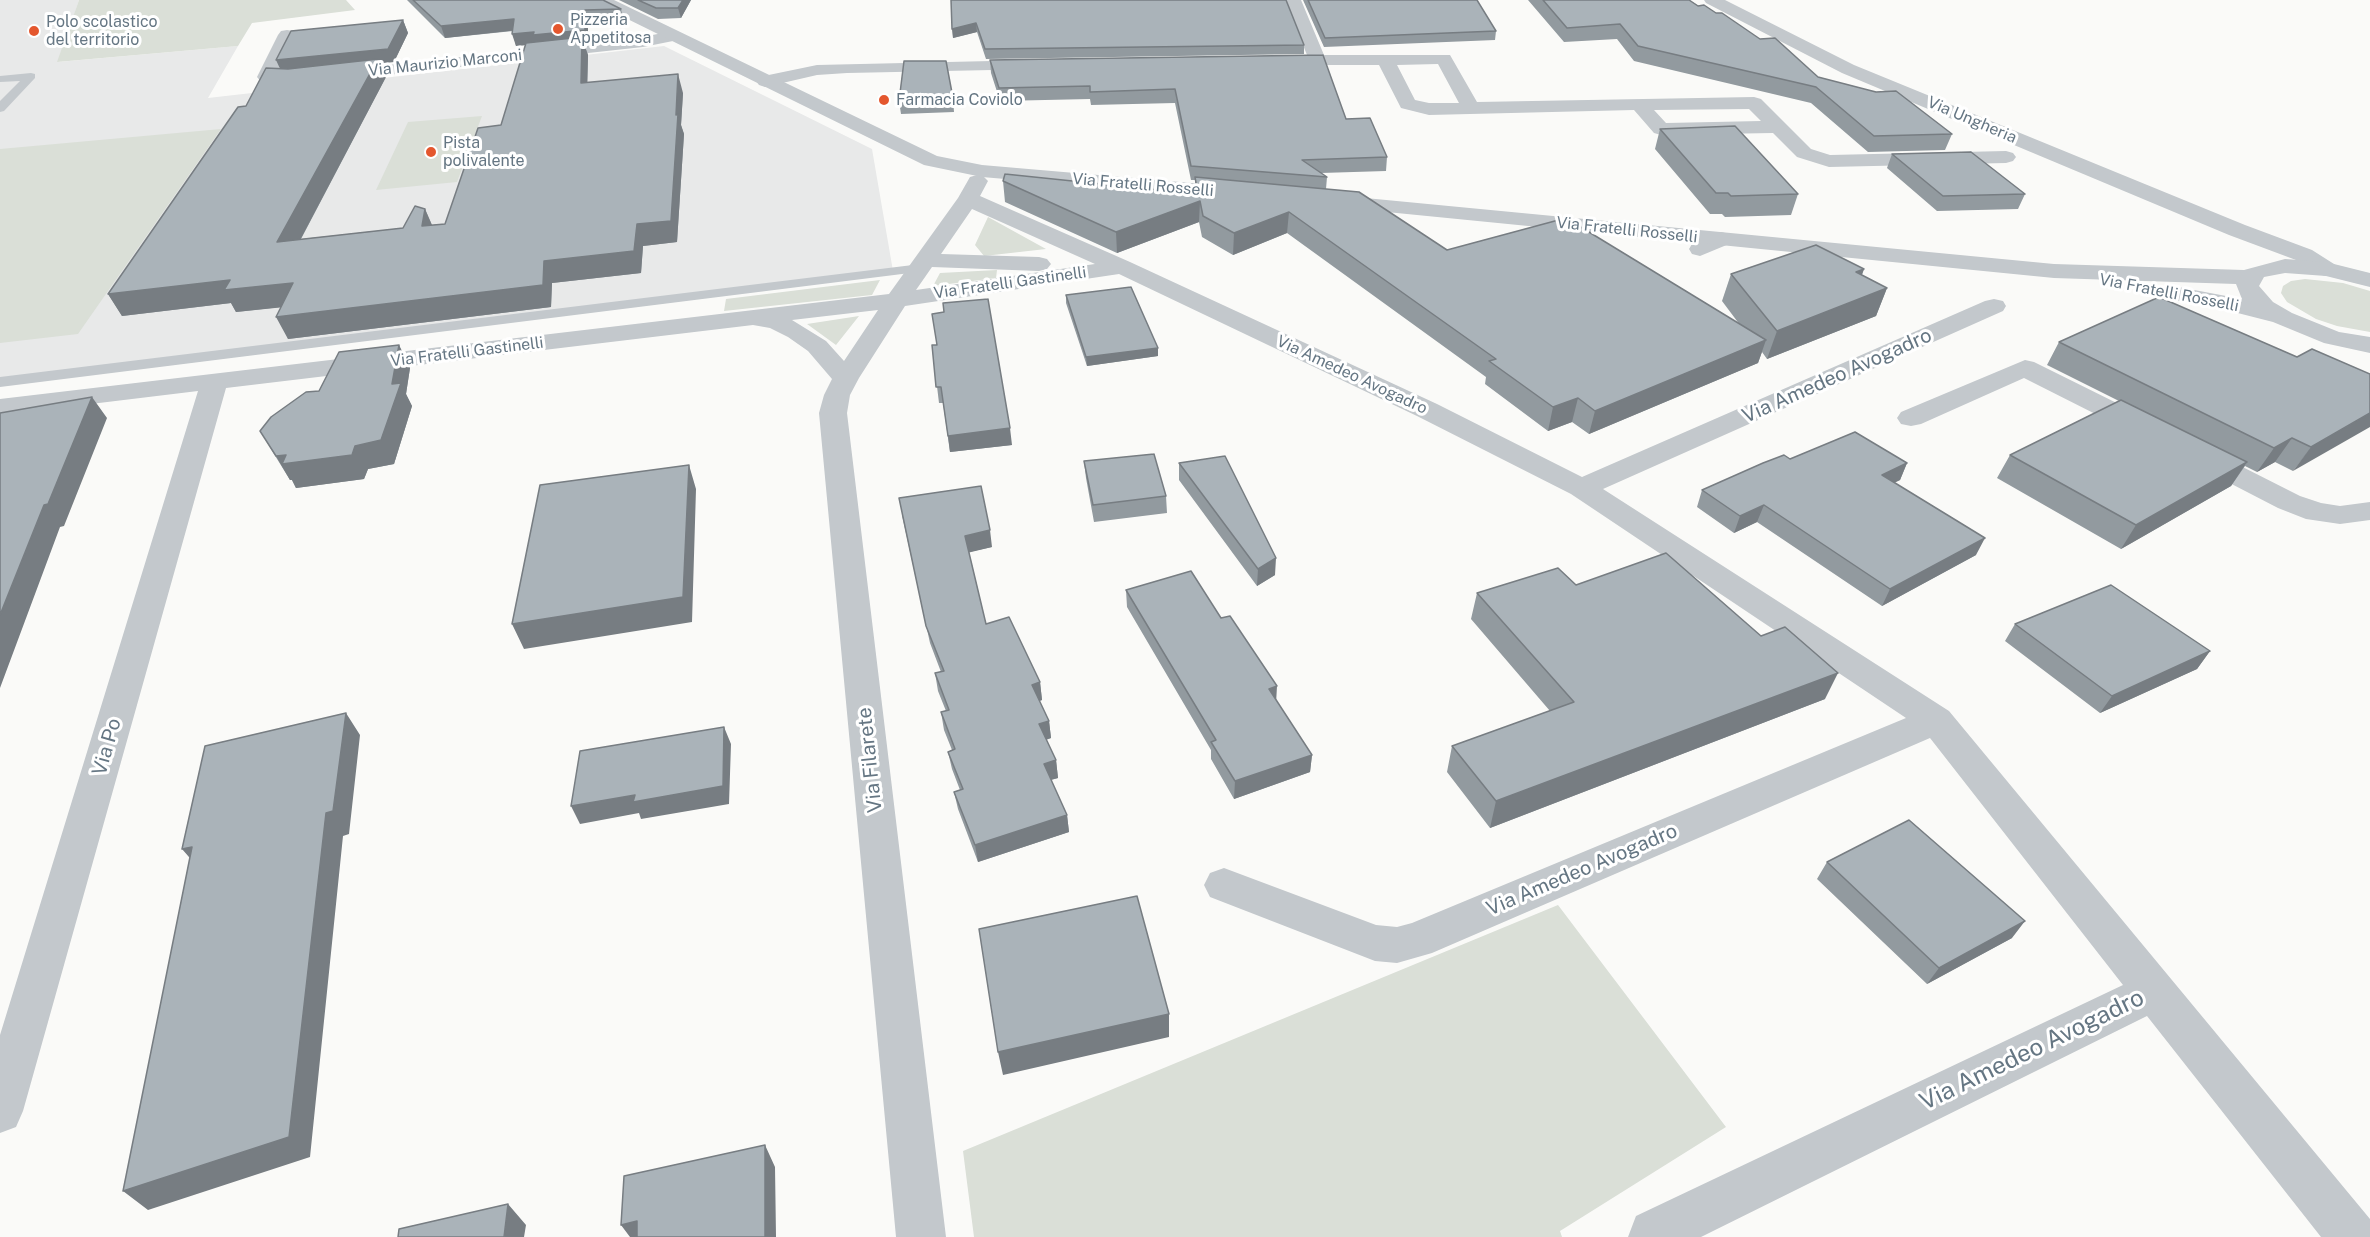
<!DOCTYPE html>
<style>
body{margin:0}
canvas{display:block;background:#fafaf8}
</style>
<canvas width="2370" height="1237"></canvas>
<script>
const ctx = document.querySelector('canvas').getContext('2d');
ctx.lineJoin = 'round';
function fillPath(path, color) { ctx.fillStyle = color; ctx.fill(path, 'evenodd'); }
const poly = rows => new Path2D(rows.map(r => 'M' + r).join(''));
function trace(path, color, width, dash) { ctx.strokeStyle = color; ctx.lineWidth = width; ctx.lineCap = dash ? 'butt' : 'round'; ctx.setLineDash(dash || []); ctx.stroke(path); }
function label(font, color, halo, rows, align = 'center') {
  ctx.font = font + ' "Public Sans",sans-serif'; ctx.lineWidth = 6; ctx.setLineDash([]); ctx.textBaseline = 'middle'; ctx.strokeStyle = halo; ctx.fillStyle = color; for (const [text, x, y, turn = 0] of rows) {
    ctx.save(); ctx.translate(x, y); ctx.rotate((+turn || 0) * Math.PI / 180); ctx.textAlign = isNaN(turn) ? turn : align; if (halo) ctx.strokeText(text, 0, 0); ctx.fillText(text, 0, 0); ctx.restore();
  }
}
const built = poly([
 [0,0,79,0,58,62,238,46,208,98,664,46,872,149,893,271,0,381]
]);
const green = poly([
 [79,0,346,0,355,10,252,23,238,46,57,62],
 [482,116,457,182,376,190,408,122],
 [221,129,78,334,0,343,0,149],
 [988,217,1046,249,984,256,975,245],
 [997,270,996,278,933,286,940,273],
 [2305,279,2343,283,2370,291,2370,332,2337,326,2316,319,2287,302,2281,293,2283,286,2291,281],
 [880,280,872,295,724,311,726,299],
 [859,316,836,345,807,324],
 [1558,905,1726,1127,1560,1231,1562,1237,974,1237,963,1151]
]);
const service = poly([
 [31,73,35,74,35,78,4,111,0,112,0,101,20,81,0,82,0,76,31,73],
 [921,264,928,268,926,271,0,387,0,377,921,264]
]);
const minor = poly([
 [1285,0,1301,0,1324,55,1450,55,1477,102,1754,97,1761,99,1811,149,1830,155,2006,151,2013,153,2016,157,2013,161,2006,163,1829,167,1797,157,1773,133,1661,135,1654,133,1634,110,1429,115,1401,108,1379,65,1275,65,1272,61,1275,57,1307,55,1285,0],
 [1438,64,1459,103,1429,103,1415,100,1397,65,1438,64],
 [1749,109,1761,121,1666,123,1654,110,1749,109],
 [1704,0,1725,0,1854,65,2245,225,2312,250,2334,264,2338,269,2334,274,2326,276,2318,274,2296,260,2229,235,1842,73,1706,3,1704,0],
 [287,30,293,31,296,35,276,75,296,75,643,37,672,31,678,32,681,36,678,40,643,47,296,85,263,84,257,77,278,35,281,31,287,30],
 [1035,60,1041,61,1044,65,1041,69,847,73,817,75,765,87,759,85,756,81,759,77,817,65,1035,60],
 [977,175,984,177,988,181,980,196,1130,262,1437,404,1582,477,1985,301,1994,299,2003,301,2006,306,2003,311,1603,489,1949,711,2370,1219,2370,1237,2321,1237,2147,1016,1701,1237,1628,1237,1636,1216,2123,985,1930,738,1432,953,1397,963,1375,961,1210,897,1204,885,1210,873,1224,868,1376,925,1397,927,1412,923,1906,718,1571,494,1417,416,1119,274,905,306,859,378,850,395,847,413,946,1237,896,1237,819,413,824,395,832,379,808,351,788,337,770,328,753,325,226,388,23,1111,16,1127,0,1133,0,1035,198,391,0,415,0,399,889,294,958,198,970,177,977,175],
 [972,209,1095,264,916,290,932,267,1039,271,1047,269,1051,264,1047,259,1039,257,941,254,972,209],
 [878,310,844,361,826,341,792,320,878,310],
 [1721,232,1729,234,1732,239,1729,244,1700,256,1692,254,1689,249,1692,244,1721,232],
 [2025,360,2034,362,2155,422,2159,428,2155,434,2145,436,2135,434,2024,378,1921,424,1911,426,1901,424,1897,418,1901,412,2025,360],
 [2199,447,2209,450,2300,496,2321,503,2340,506,2370,502,2370,520,2340,524,2306,519,2278,508,2189,462,2185,456,2189,450,2199,447]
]);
const tertiary = poly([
 [593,0,614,0,937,156,982,165,1238,187,1246,188,1249,193,1246,198,1238,199,982,177,924,165,595,3,593,0],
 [1334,195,2054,264,2244,270,2285,259,2326,262,2370,273,2370,287,2326,276,2285,273,2264,277,2259,286,2273,302,2292,313,2339,332,2370,337,2370,353,2324,343,2273,322,2222,309,2164,298,2161,293,2164,288,2173,286,2242,299,2236,284,2054,278,1326,206,1323,201,1326,196,1334,195]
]);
const wall = poly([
 [407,0,603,0,621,9,624,20,588,21,588,41,583,41,588,55,587,82,683,93,681,125,684,134,677,242,643,246,641,273,552,283,551,307,288,339,281,307,236,312,231,303,122,316,108,294,246,106,280,68,403,20,408,33,394,62,380,63,386,77,301,239,403,228,425,209,432,225,445,224,501,125,526,45,516,46,513,31,445,38],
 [619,0,691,0,681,18,658,19],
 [951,0,1304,45,1304,54,986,59,977,32,953,38],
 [1303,0,1477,0,1496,31,1495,40,1324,47],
 [1528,0,1689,0,1818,77,1952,134,1945,150,1868,152,1811,103,1634,61,1617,39,1564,42],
 [1323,55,1346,119,1387,157,1386,171,1321,173,1327,177,1326,189,1447,250,1740,325,1722,301,1731,274,1864,269,1862,275,1887,288,1876,316,1767,359,1762,352,1758,363,1589,434,1572,422,1548,431,1485,384,1486,377,1287,233,1233,255,1202,237,1199,222,1117,253,1005,202,1003,181,1195,194,1195,180,1191,180,1175,103,1091,105,1090,99,1000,101,991,73,990,60],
 [953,98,954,112,901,114,899,101],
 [1660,129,1798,194,1791,215,1725,217,1722,214,1710,214,1655,149],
 [1892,154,2025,194,2018,209,1937,211,1887,168],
 [1066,295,1158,348,1158,356,1087,366,1066,303],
 [2059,342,2297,357,2370,374,2293,471,2275,462,2257,472,2245,466,2231,486,2121,549,1997,478,2010,455,2119,401,2047,365],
 [399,345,410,368,406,394,412,406,394,464,368,469,364,479,296,488,292,480,290,480,274,454,260,431,319,391],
 [932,345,1012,445,950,452,943,403,939,403],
 [1790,459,1907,463,1900,480,1894,483,1976,555,1882,606,1757,522,1734,533,1697,507,1702,490],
 [1084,461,1166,496,1167,513,1094,522,1086,478],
 [1179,463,1275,575,1257,586,1179,480],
 [902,515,992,547,969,552,986,624,1040,682,1042,700,1039,701,1049,721,1051,738,1046,740,1056,760,1058,778,1051,780,1067,815,1069,832,978,862,958,809,954,792,960,790,952,769,948,752,952,750,944,730,941,712,946,711,938,691,935,673,941,672,930,643],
 [1576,585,1825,699,1490,828,1447,772,1452,746,1550,711,1471,619,1477,593],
 [1126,590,1221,618,1276,700,1312,755,1310,772,1234,799,1211,759,1211,750,1127,607],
 [2015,624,2210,651,2197,669,2100,713,2005,641],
 [1827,862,2012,938,1927,984,1817,879]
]);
const shadedWall = poly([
 [683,0,691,0,681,18,678,8],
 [585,10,588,21,588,41,583,41,588,55,587,102,536,44,516,46,512,34],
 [514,19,518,30,445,38,441,26],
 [403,20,408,33,394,62,380,63,386,77,288,263,277,242,282,73,276,60],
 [976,23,977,32,953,38,952,29],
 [678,74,683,93,681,125,684,134,677,242,643,246,641,273,552,283,551,307,288,339,276,317,544,261,637,224,676,115],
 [1200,201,1199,222,1117,253,1116,232],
 [425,209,434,230,422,226],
 [1289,212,1287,233,1233,255,1234,233],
 [1864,269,1853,297,1856,272],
 [230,280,293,283,304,305,236,312,231,303,122,316,108,294],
 [1887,288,1876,316,1767,359,1777,331],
 [1766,340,1758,363,1589,434,1595,411],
 [399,345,410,368,406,394,412,406,394,464,368,469,364,479,296,488,292,480,290,480,276,456,355,446,392,384],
 [1158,348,1158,356,1087,366,1086,357],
 [92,397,107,418,64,526,60,527,0,688,0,615,44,505],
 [1578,398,1572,422,1548,431,1553,407],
 [2370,413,2370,427,2293,471,2311,447],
 [1010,428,1012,445,950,452,948,436],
 [2292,438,2275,462,2257,472,2274,448],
 [2247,462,2231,486,2121,549,2136,525],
 [1907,463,1900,480,1874,492,1882,475],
 [689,465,696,489,692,622,524,649,512,624],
 [1764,505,1757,522,1734,533,1740,516],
 [990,530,992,547,967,553,965,536],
 [1985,538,1976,555,1882,606,1890,589],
 [1276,558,1275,575,1257,586,1258,569],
 [2210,651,2197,669,2100,713,2112,696],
 [1838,673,1825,699,1490,828,1496,801],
 [1040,682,1042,700,1034,703,1032,685],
 [1277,686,1276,704,1269,689],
 [346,713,360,735,349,834,343,836,310,1157,148,1210,123,1191,326,813],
 [1049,721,1051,738,1041,741,1039,724],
 [724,727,731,744,729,804,641,819,639,813,580,824,571,806,635,795],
 [1312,755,1310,772,1234,799,1235,781],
 [1056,760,1058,778,1046,781,1044,764],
 [1067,815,1069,832,978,862,975,845],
 [192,847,202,872,182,849],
 [2025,921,2012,938,1927,984,1939,968],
 [1169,1014,1169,1037,1003,1075,998,1052],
 [765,1145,775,1167,776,1237,765,1237],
 [508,1204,526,1225,524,1237,504,1237],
 [637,1221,649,1237,630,1237,621,1225]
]);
const building = poly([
 [413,0,603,0,621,9,585,10,585,30,533,35,534,32,512,34,514,19,441,26,413,0],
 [638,0,683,0,678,8,656,8,638,0],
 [951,0,1286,0,1304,45,985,49,976,23,952,29,951,0],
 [1308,0,1477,0,1496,31,1325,38,1308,0],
 [1543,0,1689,0,1698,6,1704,5,1716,13,1722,13,1760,39,1775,38,1818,77,1876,92,1896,91,1952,134,1874,136,1816,87,1638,46,1620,24,1567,28,1543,0],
 [403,20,388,49,276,60,291,31,403,20],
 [582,37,581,83,678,74,676,115,678,114,671,221,637,224,634,251,544,261,543,285,276,317,293,283,224,290,230,280,108,294,238,107,246,106,266,68,288,69,378,59,277,242,403,228,415,206,425,209,422,226,445,224,478,128,501,125,526,43,582,37],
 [1323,55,1346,119,1370,118,1387,157,1302,160,1327,177,1191,166,1175,89,1090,92,1090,86,999,88,990,60,1323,55],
 [904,61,946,61,953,98,899,101,904,61],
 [1735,126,1798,194,1731,196,1728,193,1716,193,1660,129,1735,126],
 [1971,152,2025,194,1943,196,1892,154,1971,152],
 [1005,174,1198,194,1195,177,1359,192,1447,250,1566,218,1766,340,1595,411,1578,398,1553,407,1489,361,1496,359,1289,212,1234,233,1203,216,1200,201,1116,232,1003,181,1005,174],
 [1816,245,1864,269,1856,272,1887,288,1777,331,1731,274,1816,245],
 [1131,287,1158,348,1086,357,1066,295,1131,287],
 [2159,297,2297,357,2312,349,2370,374,2370,413,2311,447,2292,438,2274,448,2059,342,2159,297],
 [988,299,1010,428,948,436,941,387,936,387,932,345,937,345,932,314,944,312,943,303,988,299],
 [399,345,392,384,401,383,381,440,355,446,352,455,282,464,286,455,276,456,260,431,271,417,306,392,319,391,339,352,399,345],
 [92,397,48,504,44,505,0,615,0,413,92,397],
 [2121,400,2247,462,2136,525,2010,455,2121,400],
 [1855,432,1907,463,1882,475,1985,538,1890,589,1764,505,1740,516,1702,490,1763,463,1784,455,1790,459,1855,432],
 [1154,454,1166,496,1093,505,1084,461,1154,454],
 [1225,456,1276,558,1258,569,1179,463,1225,456],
 [689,465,683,597,512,624,540,485,689,465],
 [981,486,990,530,965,536,986,624,1009,617,1040,682,1032,685,1049,721,1039,724,1056,760,1044,764,1067,815,975,845,954,792,963,789,948,752,955,749,941,712,949,710,935,673,944,671,926,626,899,498,981,486],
 [1666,553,1761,636,1785,627,1838,673,1496,801,1452,746,1574,702,1477,593,1558,568,1576,585,1666,553],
 [1191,571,1221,618,1230,616,1277,686,1269,689,1312,755,1235,781,1211,742,1216,740,1126,590,1191,571],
 [2111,585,2210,651,2112,696,2015,624,2111,585],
 [346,713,333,811,326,813,289,1137,123,1191,192,847,182,849,205,746,346,713],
 [724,727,723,786,633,802,635,795,571,806,580,751,724,727],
 [1909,820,2025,921,1939,968,1827,862,1909,820],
 [1137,896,1169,1014,998,1052,979,929,1137,896],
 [765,1145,765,1237,637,1237,637,1221,621,1225,624,1176,765,1145],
 [508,1204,504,1237,398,1237,399,1229,508,1204]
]);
const markers = [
 [558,29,6,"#e4572e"],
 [34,31,6,"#e4572e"],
 [884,100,6,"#e4572e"],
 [431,152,6,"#e4572e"]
];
const farPoinames = [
 ["Pizzeria",570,20],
 ["Appetitosa",570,38],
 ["Polo scolastico",46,22],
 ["del territorio",46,40],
 ["Farmacia Coviolo",896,100],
 ["Pista",443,143],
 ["polivalente",443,161]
];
const farStreetnames = [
 ["Via Maurizio Marconi",445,63,-6],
 ["Via Ungheria",1972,120,23],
 ["Via Fratelli Rosselli",1143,185,5],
 ["Via Fratelli Rosselli",1627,230,6],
 ["Via Fratelli Gastinelli",1010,283,-8],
 ["Via Fratelli Rosselli",2169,293,11],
 ["Via Fratelli Gastinelli",467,352,-7],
 ["Via Amedeo Avogadro",1352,375,25]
];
const streetNames = [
 ["Via Amedeo Avogadro",1837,376,-24],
 ["Via Po",107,747,-74],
 ["Via Filarete",870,760,-96],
 ["Via Amedeo Avogadro",1582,870,-23]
];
const nearStreetnames = [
 ["Via Amedeo Avogadro",2032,1050,-26]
];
fillPath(built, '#e8e9e9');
fillPath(green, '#dadfd7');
fillPath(service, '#c3c8cc');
fillPath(minor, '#c3c8cc');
fillPath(tertiary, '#c3c8cc');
fillPath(wall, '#929a9f');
fillPath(shadedWall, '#777d82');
fillPath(building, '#aab3b9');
trace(building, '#777d82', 1.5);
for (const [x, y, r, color] of markers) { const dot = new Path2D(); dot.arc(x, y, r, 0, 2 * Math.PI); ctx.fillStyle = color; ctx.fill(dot); trace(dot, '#fff', 2); }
label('16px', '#657683', '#fff', farPoinames, 'left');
label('16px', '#657683', '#fff', farStreetnames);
label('20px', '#657683', '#fff', streetNames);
label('24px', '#657683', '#fff', nearStreetnames);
</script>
